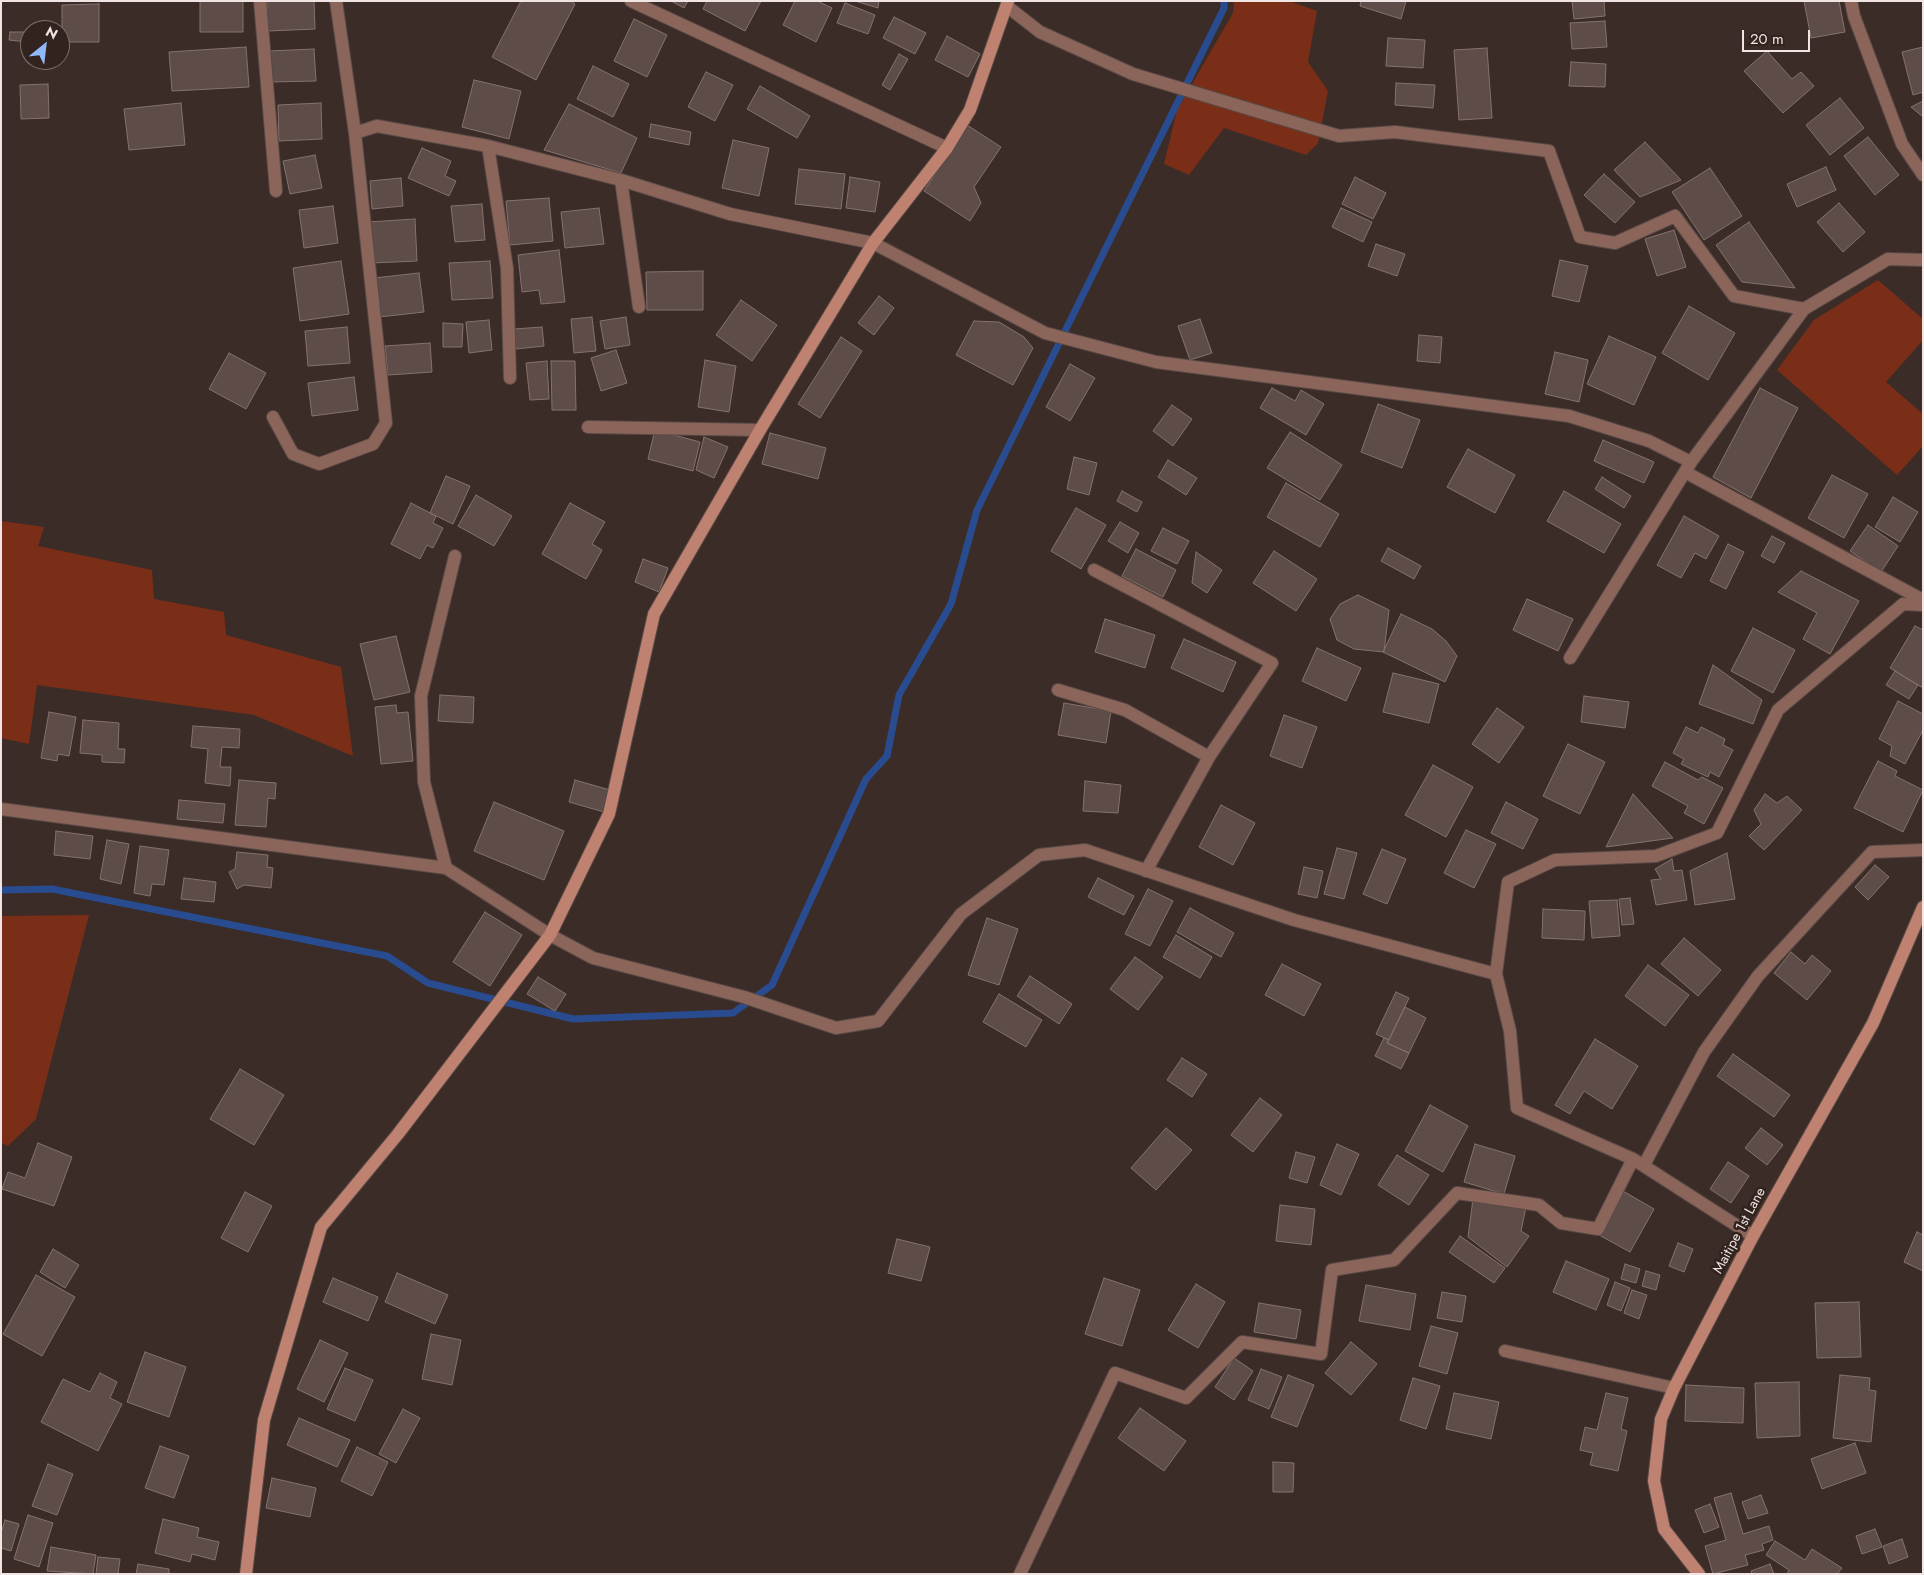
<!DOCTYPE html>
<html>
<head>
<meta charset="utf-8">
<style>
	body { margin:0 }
	#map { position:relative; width:1924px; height:1575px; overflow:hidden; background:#3c2c28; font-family:Jost,sans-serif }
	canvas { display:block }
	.frame { position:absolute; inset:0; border:2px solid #f0e5e2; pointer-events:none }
	.north { position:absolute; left:20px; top:20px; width:50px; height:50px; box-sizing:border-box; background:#32231e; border:1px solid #7e716c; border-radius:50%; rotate:29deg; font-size:14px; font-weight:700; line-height:20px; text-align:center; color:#f0e5e2 }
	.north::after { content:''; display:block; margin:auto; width:18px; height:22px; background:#91b8fd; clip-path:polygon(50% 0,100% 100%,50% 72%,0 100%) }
	.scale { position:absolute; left:1742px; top:30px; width:68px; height:22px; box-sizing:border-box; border:2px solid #f0e5e2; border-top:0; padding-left:6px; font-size:15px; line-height:18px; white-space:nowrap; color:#f0e5e2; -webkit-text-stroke:4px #32231e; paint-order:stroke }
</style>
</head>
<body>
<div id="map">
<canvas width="1924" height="1575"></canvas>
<div class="frame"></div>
<div class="north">N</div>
<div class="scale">20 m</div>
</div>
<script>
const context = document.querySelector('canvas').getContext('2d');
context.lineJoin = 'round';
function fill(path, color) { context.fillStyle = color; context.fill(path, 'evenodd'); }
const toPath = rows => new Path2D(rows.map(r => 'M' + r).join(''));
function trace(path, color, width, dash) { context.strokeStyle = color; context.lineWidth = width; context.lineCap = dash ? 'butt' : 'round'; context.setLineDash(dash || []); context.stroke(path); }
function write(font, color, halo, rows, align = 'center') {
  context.font = font + ' Jost,sans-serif'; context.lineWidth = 5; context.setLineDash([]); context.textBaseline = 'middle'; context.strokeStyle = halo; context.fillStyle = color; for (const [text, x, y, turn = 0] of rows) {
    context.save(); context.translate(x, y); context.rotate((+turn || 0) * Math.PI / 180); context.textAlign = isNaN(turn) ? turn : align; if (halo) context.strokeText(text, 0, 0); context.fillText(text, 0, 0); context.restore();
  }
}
const green = toPath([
	[1234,1,1289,1,1317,11,1308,62,1328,91,1318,143,1306,155,1224,128,1189,175,1164,164,1177,110,1233,13],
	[1878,280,1923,319,1923,340,1886,382,1923,414,1923,446,1897,475,1777,370,1814,320],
	[1,521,44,527,38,546,152,570,154,599,224,612,226,635,341,667,353,756,254,715,37,685,29,744,1,738],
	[89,915,36,1119,8,1146,1,1143,1,916]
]);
const stream = toPath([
	[1,890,52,889,387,956,428,983,573,1019,733,1013,772,985,866,779,887,756,899,695,951,604,977,510,1224,8,1224,1]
]);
const building = toPath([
	[200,1,243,1,243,32,200,32,200,1],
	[267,1,314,1,315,29,268,31,267,1],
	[521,1,571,1,575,4,536,80,492,57,521,1],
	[671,1,688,1,684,8,671,1],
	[707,1,761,1,745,31,703,9,707,1],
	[795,1,817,1,832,8,816,42,783,25,795,1],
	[855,1,879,1,878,8,855,1],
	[1361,1,1406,1,1401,19,1360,6,1361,1],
	[1572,1,1604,1,1605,16,1574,19,1572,1],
	[1804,1,1839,1,1845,32,1811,38,1804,1],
	[845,3,875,15,868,34,837,23,845,3],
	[99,4,99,42,62,42,62,5,99,4],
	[894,17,926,33,915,54,883,38,894,17],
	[634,19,667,35,647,77,614,61,634,19],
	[1605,21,1607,47,1572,49,1570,23,1605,21],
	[10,32,30,32,30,53,27,53,27,42,9,40,10,32],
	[947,36,980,54,968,77,935,60,947,36],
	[1388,38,1425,40,1423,68,1386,66,1388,38],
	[246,47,249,87,172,91,169,52,246,47],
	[1923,47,1923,92,1913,95,1902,52,1923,47],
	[1487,48,1492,118,1459,120,1454,50,1487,48],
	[314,49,316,81,270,82,269,51,314,49],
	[1767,51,1792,79,1801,72,1814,86,1783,113,1744,71,1767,51],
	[899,54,908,59,890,90,882,85,899,54],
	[1571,62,1606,64,1605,87,1569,86,1571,62],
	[593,66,629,84,613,117,577,99,593,66],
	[706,72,733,85,715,121,688,107,706,72],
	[474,80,521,91,509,139,462,127,474,80],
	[1396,83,1435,85,1433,108,1395,105,1396,83],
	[48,84,49,118,21,119,20,85,48,84],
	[760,86,810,116,797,138,747,109,760,86],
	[1840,98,1864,128,1830,155,1806,125,1840,98],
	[1923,101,1923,117,1911,107,1923,101],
	[181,103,185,145,129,150,124,109,181,103],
	[321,103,322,139,279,141,278,105,321,103],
	[569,104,637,138,621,173,544,150,569,104],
	[651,124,691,132,689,145,649,137,651,124],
	[967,125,1001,147,974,187,981,203,970,221,924,191,967,125],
	[1868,137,1899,175,1875,195,1844,156,1868,137],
	[733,140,769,148,759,196,722,188,733,140],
	[1645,142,1681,180,1640,197,1614,170,1645,142],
	[422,148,451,161,445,176,456,181,449,196,408,178,422,148],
	[315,155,322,188,290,194,283,161,315,155],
	[1826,167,1836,190,1797,207,1787,184,1826,167],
	[1710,168,1742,216,1704,240,1672,192,1710,168],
	[799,169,845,174,841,209,795,204,799,169],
	[1604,174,1635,202,1615,223,1584,195,1604,174],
	[850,177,880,182,875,212,846,208,850,177],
	[1355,177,1386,193,1373,219,1342,204,1355,177],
	[401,178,403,206,372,209,370,181,401,178],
	[549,198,553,241,510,245,506,201,549,198],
	[1839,203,1865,232,1843,252,1817,222,1839,203],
	[482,204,485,240,455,242,451,206,482,204],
	[333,206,338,243,304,248,299,210,333,206],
	[599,208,604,244,565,248,561,212,599,208],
	[1341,208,1372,222,1363,242,1332,227,1341,208],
	[415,219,417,261,371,263,368,222,415,219],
	[1749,222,1795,288,1742,282,1716,245,1749,222],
	[1674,230,1686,267,1657,276,1645,239,1674,230],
	[1376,244,1405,254,1397,276,1368,266,1376,244],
	[559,250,565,302,541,304,539,290,522,292,518,255,559,250],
	[1560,260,1588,266,1579,302,1552,296,1560,260],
	[341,261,349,314,300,321,293,268,341,261],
	[490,261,493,298,452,300,449,263,490,261],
	[703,271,703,310,647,310,646,272,703,271],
	[419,273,424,312,379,317,374,278,419,273],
	[879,296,894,308,874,335,858,323,879,296],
	[741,300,777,325,752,361,716,335,741,300],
	[1689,306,1735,333,1708,380,1662,353,1689,306],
	[592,317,596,351,574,353,571,319,592,317],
	[626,317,630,345,605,349,600,321,626,317],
	[1200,319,1212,353,1190,360,1178,326,1200,319],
	[489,320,492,350,469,353,466,322,489,320],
	[974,321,999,322,1024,337,1033,348,1013,385,956,355,974,321],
	[443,323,463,324,462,347,443,347,443,323],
	[347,327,350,363,308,366,305,331,347,327],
	[542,327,544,346,516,349,514,329,542,327],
	[1419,335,1442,337,1440,363,1417,361,1419,335],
	[1609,336,1656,357,1634,405,1587,384,1609,336],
	[841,337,862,351,820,418,798,404,841,337],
	[430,343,432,372,388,375,385,346,430,343],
	[616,350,627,383,601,391,591,358,616,350],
	[1555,352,1588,360,1579,402,1545,394,1555,352],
	[229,353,266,373,246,409,209,389,229,353],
	[705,360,736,366,729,412,698,407,705,360],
	[547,361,549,399,530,400,526,363,547,361],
	[551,361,575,361,576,410,552,410,551,361],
	[1070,364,1095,378,1070,421,1046,407,1070,364],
	[354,377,358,410,312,416,308,383,354,377],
	[1272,388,1295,401,1301,390,1324,404,1306,435,1260,408,1272,388],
	[1760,388,1798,408,1751,498,1713,477,1760,388],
	[1378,404,1420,420,1402,468,1361,452,1378,404],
	[1172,405,1192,419,1173,446,1153,431,1172,405],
	[655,430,700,442,693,471,648,459,655,430],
	[1290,432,1342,465,1320,500,1267,468,1290,432],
	[770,433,826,448,818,479,762,464,770,433],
	[704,437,728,447,714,478,696,470,704,437],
	[1603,440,1654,462,1644,483,1594,461,1603,440],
	[1468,449,1515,475,1495,513,1447,487,1468,449],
	[1074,457,1097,463,1089,495,1067,489,1074,457],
	[1168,460,1197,478,1186,495,1158,477,1168,460],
	[1832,475,1868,494,1844,538,1808,518,1832,475],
	[446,476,470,486,453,524,430,513,446,476],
	[1602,477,1631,496,1624,508,1595,489,1602,477],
	[1286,483,1339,514,1320,547,1267,517,1286,483],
	[1122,491,1142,502,1137,512,1117,501,1122,491],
	[1564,491,1621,524,1604,553,1547,521,1564,491],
	[476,495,512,516,494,546,458,526,476,495],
	[1893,497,1918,512,1900,542,1875,527,1893,497],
	[411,503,436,516,433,523,443,528,433,548,427,545,420,559,391,544,411,503],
	[570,503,605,522,592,544,602,550,586,579,542,554,570,503],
	[1076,508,1106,525,1081,569,1051,551,1076,508],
	[1684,516,1719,536,1706,559,1695,553,1681,578,1657,565,1684,516],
	[1120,522,1139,533,1128,553,1108,541,1120,522],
	[1868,525,1898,546,1881,572,1850,551,1868,525],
	[1163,528,1189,541,1177,564,1151,551,1163,528],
	[1772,536,1785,543,1774,563,1761,556,1772,536],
	[1728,544,1744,552,1726,589,1710,581,1728,544],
	[1388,548,1421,566,1414,579,1381,561,1388,548],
	[1136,549,1176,570,1163,597,1122,576,1136,549],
	[1274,551,1317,579,1296,611,1253,583,1274,551],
	[1196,552,1222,570,1207,593,1192,583,1196,552],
	[643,559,668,568,659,592,635,582,643,559],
	[1801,571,1859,601,1830,654,1803,639,1817,613,1778,592,1801,571],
	[1358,595,1389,610,1384,652,1354,649,1337,640,1330,619,1340,604,1358,595],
	[1527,599,1573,619,1558,651,1513,630,1527,599],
	[1401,614,1432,629,1446,641,1457,656,1445,682,1383,652,1401,614],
	[1105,619,1155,635,1145,668,1095,652,1105,619],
	[1915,626,1923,630,1923,688,1890,668,1915,626],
	[1753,628,1795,650,1773,693,1731,671,1753,628],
	[396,636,410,692,374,700,360,644,396,636],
	[1184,639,1236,662,1223,692,1171,668,1184,639],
	[1317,648,1361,668,1346,701,1302,681,1317,648],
	[1713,665,1762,700,1753,724,1699,704,1713,665],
	[1895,671,1918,685,1909,699,1886,685,1895,671],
	[1393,673,1439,684,1429,723,1383,712,1393,673],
	[440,695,474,697,473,723,438,721,440,695],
	[1584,696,1629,702,1625,728,1581,722,1584,696],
	[1898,701,1923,714,1923,730,1905,764,1890,756,1892,746,1879,739,1898,701],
	[1064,703,1111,711,1106,743,1058,735,1064,703],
	[396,705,397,713,408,712,413,761,381,764,375,707,396,705],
	[1497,708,1524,727,1499,763,1472,744,1497,708],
	[49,712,76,717,69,756,58,754,57,761,41,758,49,712],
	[1284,715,1317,727,1302,768,1270,756,1284,715],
	[83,720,119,723,118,749,125,749,124,763,102,762,102,755,80,753,83,720],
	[193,726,240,729,239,748,222,747,220,767,231,767,230,786,205,783,208,749,191,747,193,726],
	[1686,727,1698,733,1701,727,1725,739,1723,745,1733,750,1719,777,1710,772,1708,777,1681,764,1684,759,1673,753,1686,727],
	[1568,744,1605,762,1580,814,1543,796,1568,744],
	[1878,761,1897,771,1895,776,1923,790,1903,832,1854,808,1878,761],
	[1665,762,1698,780,1702,777,1723,788,1704,824,1684,813,1688,806,1652,786,1665,762],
	[1433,765,1473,787,1446,837,1405,815,1433,765],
	[239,780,276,783,275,799,268,798,266,827,235,825,239,780],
	[575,780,610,790,604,812,569,802,575,780],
	[1085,781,1121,785,1118,813,1083,811,1085,781],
	[1633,794,1673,838,1606,847,1633,794],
	[1765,794,1777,803,1787,796,1802,810,1764,850,1749,836,1761,824,1754,810,1765,794],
	[179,800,225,804,223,823,177,819,179,800],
	[494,802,564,831,544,880,474,851,494,802],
	[1506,802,1538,819,1523,849,1491,833,1506,802],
	[1221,805,1255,823,1233,865,1199,847,1221,805],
	[1466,830,1496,844,1474,888,1444,873,1466,830],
	[56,831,93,836,90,859,54,855,56,831],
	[107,840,129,844,121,884,100,879,107,840],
	[140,846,169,850,164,885,152,884,150,896,134,893,140,846],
	[1337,848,1357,853,1344,899,1324,894,1337,848],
	[1382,849,1406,859,1387,904,1363,894,1382,849],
	[237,852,268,855,267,867,273,868,271,888,244,885,237,889,229,872,235,869,237,852],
	[1727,853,1735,899,1695,905,1690,871,1727,853],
	[1672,859,1674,871,1682,870,1687,900,1656,905,1651,880,1661,879,1655,869,1672,859],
	[1875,865,1889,877,1868,900,1855,887,1875,865],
	[1304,867,1323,871,1317,898,1298,894,1304,867],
	[184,878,216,882,214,902,181,899,184,878],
	[1098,878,1134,896,1124,915,1088,897,1098,878],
	[1148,889,1173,901,1150,946,1125,934,1148,889],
	[1630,898,1634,924,1622,925,1619,899,1630,898],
	[1617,900,1620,936,1592,938,1589,901,1617,900],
	[1190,908,1234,933,1221,957,1177,932,1190,908],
	[1543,909,1585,911,1584,940,1542,938,1543,909],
	[485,912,522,935,490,986,453,962,485,912],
	[987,918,1018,929,999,985,968,975,987,918],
	[1176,935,1212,957,1200,978,1163,957,1176,935],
	[1684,938,1721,970,1698,996,1661,964,1684,938],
	[1791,952,1805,964,1812,955,1831,971,1807,1000,1774,973,1791,952],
	[1135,957,1163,977,1138,1010,1110,989,1135,957],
	[1282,964,1321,984,1304,1016,1265,995,1282,964],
	[1648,965,1689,995,1665,1026,1625,996,1648,965],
	[1030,976,1072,1004,1059,1024,1017,996,1030,976],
	[538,977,566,994,555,1011,527,994,538,977],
	[1396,992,1409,998,1389,1040,1376,1034,1396,992],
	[999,994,1042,1020,1026,1047,983,1022,999,994],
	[1405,1007,1426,1018,1409,1053,1387,1043,1405,1007],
	[1384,1038,1389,1040,1387,1043,1409,1053,1401,1069,1375,1056,1384,1038],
	[1595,1039,1638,1066,1612,1109,1584,1091,1570,1114,1555,1105,1595,1039],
	[1733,1054,1790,1095,1774,1117,1717,1076,1733,1054],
	[1182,1058,1207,1074,1192,1097,1167,1080,1182,1058],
	[240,1069,284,1095,254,1145,210,1119,240,1069],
	[1260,1098,1282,1115,1253,1152,1231,1135,1260,1098],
	[1430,1105,1468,1126,1443,1172,1405,1151,1430,1105],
	[1166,1128,1192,1150,1156,1190,1131,1168,1166,1128],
	[1761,1128,1783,1145,1767,1165,1745,1148,1761,1128],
	[38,1143,72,1157,54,1206,2,1189,8,1172,25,1178,38,1143],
	[1337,1144,1359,1154,1341,1195,1320,1185,1337,1144],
	[1475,1144,1515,1156,1504,1194,1464,1182,1475,1144],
	[1296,1152,1315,1157,1307,1183,1289,1178,1296,1152],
	[1397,1155,1429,1175,1409,1205,1378,1185,1397,1155],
	[1728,1162,1749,1176,1731,1203,1710,1189,1728,1162],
	[1623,1191,1654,1209,1630,1252,1599,1235,1623,1191],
	[245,1192,272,1206,248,1252,221,1238,245,1192],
	[1473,1199,1526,1207,1521,1231,1529,1236,1507,1267,1468,1237,1473,1199],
	[1280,1205,1315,1209,1311,1245,1276,1241,1280,1205],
	[1917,1232,1923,1235,1923,1271,1904,1262,1917,1232],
	[1460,1236,1505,1268,1494,1283,1449,1252,1460,1236],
	[897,1239,930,1247,921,1281,888,1273,897,1239],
	[1678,1243,1693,1249,1684,1272,1669,1266,1678,1243],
	[53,1249,79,1265,65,1288,40,1272,53,1249],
	[1566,1261,1609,1279,1596,1310,1553,1292,1566,1261],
	[1625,1264,1640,1269,1636,1283,1621,1279,1625,1264],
	[1646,1271,1660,1275,1656,1290,1642,1286,1646,1271],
	[397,1273,448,1295,435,1324,385,1302,397,1273],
	[36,1275,75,1297,42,1356,3,1334,36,1275],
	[333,1278,378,1297,368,1321,323,1302,333,1278],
	[1104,1278,1140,1290,1122,1346,1085,1334,1104,1278],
	[1615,1282,1630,1288,1621,1311,1607,1305,1615,1282],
	[1196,1284,1225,1302,1198,1348,1168,1330,1196,1284],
	[1366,1285,1416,1294,1410,1330,1359,1321,1366,1285],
	[1632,1290,1647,1295,1639,1319,1624,1313,1632,1290],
	[1442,1292,1466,1296,1462,1322,1437,1318,1442,1292],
	[1859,1302,1861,1357,1817,1358,1815,1303,1859,1302],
	[1259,1303,1301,1310,1296,1339,1254,1332,1259,1303],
	[1431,1326,1458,1333,1447,1374,1419,1366,1431,1326],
	[431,1334,461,1340,452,1385,422,1379,431,1334],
	[320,1340,348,1353,324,1402,297,1389,320,1340],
	[1351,1342,1377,1364,1351,1395,1325,1373,1351,1342],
	[145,1352,186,1367,169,1417,127,1402,145,1352],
	[1234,1358,1253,1371,1234,1400,1215,1387,1234,1358],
	[345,1368,373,1380,355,1421,327,1409,345,1368],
	[1261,1369,1282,1377,1269,1409,1248,1400,1261,1369],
	[100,1373,117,1382,110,1398,122,1404,98,1451,41,1422,63,1379,90,1392,100,1373],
	[1288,1375,1314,1385,1297,1427,1271,1417,1288,1375],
	[1840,1375,1870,1378,1869,1390,1876,1391,1871,1442,1833,1438,1840,1375],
	[1413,1378,1440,1386,1426,1429,1400,1420,1413,1378],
	[1799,1382,1800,1436,1757,1438,1755,1383,1799,1382],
	[1686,1385,1744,1388,1743,1423,1685,1421,1686,1385],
	[1454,1393,1499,1402,1491,1439,1446,1429,1454,1393],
	[1606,1393,1628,1398,1621,1429,1627,1431,1618,1471,1590,1465,1593,1453,1580,1450,1585,1427,1597,1430,1606,1393],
	[1140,1408,1186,1441,1164,1471,1118,1438,1140,1408],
	[403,1409,420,1418,396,1463,379,1454,403,1409],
	[299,1418,350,1440,337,1467,287,1445,299,1418],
	[1855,1443,1866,1473,1822,1489,1811,1459,1855,1443],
	[160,1446,189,1456,174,1498,145,1488,160,1446],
	[357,1447,388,1462,372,1496,341,1481,357,1447],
	[1273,1462,1294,1463,1293,1492,1273,1492,1273,1462],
	[48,1464,73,1474,57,1515,32,1506,48,1464],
	[272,1478,316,1488,310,1517,266,1508,272,1478],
	[1731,1493,1743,1534,1769,1526,1773,1540,1762,1544,1764,1550,1745,1555,1748,1565,1713,1574,1705,1546,1726,1540,1714,1498,1731,1493],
	[1761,1495,1768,1513,1748,1519,1742,1502,1761,1495],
	[1710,1504,1719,1527,1704,1533,1695,1510,1710,1504],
	[28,1515,53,1523,39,1567,14,1559,28,1515],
	[163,1519,199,1528,197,1537,219,1542,215,1560,192,1554,190,1562,155,1553,163,1519],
	[5,1520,19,1524,11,1551,1,1548,1,1533,5,1520],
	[1875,1529,1882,1547,1862,1554,1856,1536,1875,1529],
	[1902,1539,1908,1557,1889,1564,1883,1546,1902,1539],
	[1775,1541,1805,1560,1812,1549,1842,1568,1837,1574,1787,1574,1789,1570,1766,1555,1775,1541],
	[51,1547,96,1555,93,1574,47,1571,51,1547],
	[98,1557,120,1559,118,1574,96,1574,98,1557],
	[138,1564,169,1569,169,1574,136,1574,138,1564],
	[1770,1564,1774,1574,1752,1574,1751,1571,1770,1564]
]);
const street = toPath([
	[260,1,276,191],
	[631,1,947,148],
	[1851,1,1854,16,1902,144,1923,175],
	[1008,7,1040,32,1133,74,1339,136,1395,132,1549,151,1580,237,1615,243,1675,216,1734,296,1804,309],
	[355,133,377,126,488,146,621,180,730,214,873,243,1045,333,1156,362,1569,416,1649,441,1691,462],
	[488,146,507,268,510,378],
	[621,180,639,307],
	[273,417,293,454,319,464,373,444,386,423,355,133,336,1],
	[588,427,760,430],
	[1685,472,1923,600],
	[1094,570,1272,663,1209,757,1146,871],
	[1570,658,1691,462,1804,309,1888,259,1923,260],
	[1058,690,1125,710,1209,757],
	[1,809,446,868,550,935,593,958,744,997,836,1028,878,1021,961,914,1039,855,1085,850,1294,920,1496,974],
	[446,868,424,782,421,696,455,556],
	[1644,1165,1704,1052,1758,976,1872,852,1923,850],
	[1753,1236,1633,1159,1517,1108,1510,1031,1496,974,1508,882,1555,860,1656,856,1717,833,1778,710,1903,604,1923,605],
	[1505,1351,1674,1388],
	[1020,1574,1115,1373,1186,1398,1242,1342,1321,1354,1332,1270,1394,1260,1457,1193,1539,1205,1561,1223,1598,1229,1633,1159]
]);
const secondary = toPath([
	[246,1574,264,1420,321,1227,398,1134,550,935,609,814,654,614,760,430,873,243,947,148,970,110,1008,1],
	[1699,1574,1664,1529,1654,1481,1661,1419,1674,1388,1753,1236,1873,1023,1923,907]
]);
const streetNames = [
	["Maitipe 1st Lane",1740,1231,-62]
];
fill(green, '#7a2e18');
trace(stream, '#294c90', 7);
fill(building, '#5d4c47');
trace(building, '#85726d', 1);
trace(street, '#594a46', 14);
trace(secondary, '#594a46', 14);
trace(street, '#8c655a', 12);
trace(secondary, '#c08270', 12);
write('14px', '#f0e5e2', '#32231e', streetNames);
</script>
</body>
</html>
